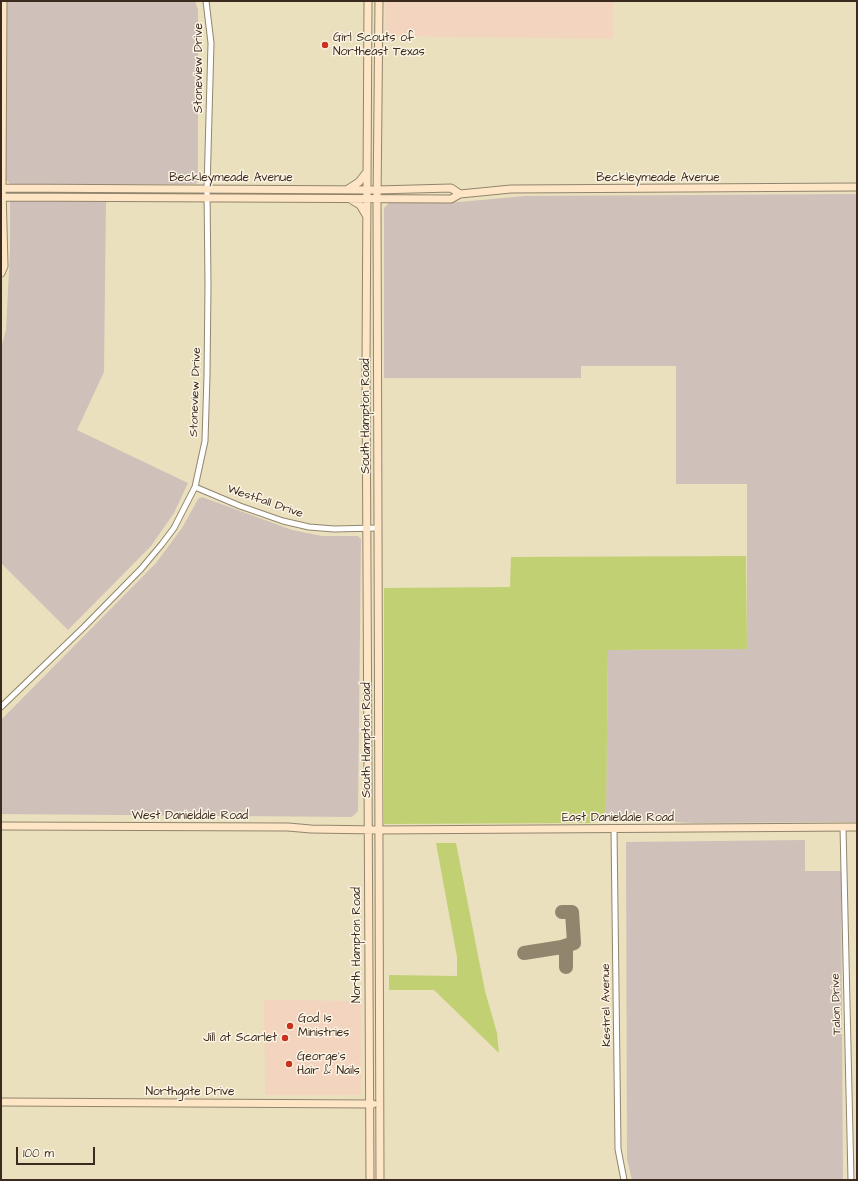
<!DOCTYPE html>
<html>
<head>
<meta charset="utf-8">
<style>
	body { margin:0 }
	#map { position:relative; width:858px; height:1181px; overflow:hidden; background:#eae0bd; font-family:"Architects Daughter",sans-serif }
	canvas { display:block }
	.frame { position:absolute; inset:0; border:2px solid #3b2a1e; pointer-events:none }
	.scale { position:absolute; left:16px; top:1147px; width:79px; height:18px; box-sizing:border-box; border:2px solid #3b2a1e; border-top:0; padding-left:5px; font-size:12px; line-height:14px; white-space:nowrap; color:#3b2a1e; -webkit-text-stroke:3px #fcf5e5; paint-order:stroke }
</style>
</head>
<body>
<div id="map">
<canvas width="858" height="1181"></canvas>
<div class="frame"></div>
<div class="scale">100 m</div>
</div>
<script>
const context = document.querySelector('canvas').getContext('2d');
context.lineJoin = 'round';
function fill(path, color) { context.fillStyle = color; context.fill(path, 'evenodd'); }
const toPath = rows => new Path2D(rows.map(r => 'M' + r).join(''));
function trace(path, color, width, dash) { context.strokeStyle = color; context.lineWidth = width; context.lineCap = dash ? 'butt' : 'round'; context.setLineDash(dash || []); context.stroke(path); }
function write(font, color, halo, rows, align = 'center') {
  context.font = font + ' "Architects Daughter",sans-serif'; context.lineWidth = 3; context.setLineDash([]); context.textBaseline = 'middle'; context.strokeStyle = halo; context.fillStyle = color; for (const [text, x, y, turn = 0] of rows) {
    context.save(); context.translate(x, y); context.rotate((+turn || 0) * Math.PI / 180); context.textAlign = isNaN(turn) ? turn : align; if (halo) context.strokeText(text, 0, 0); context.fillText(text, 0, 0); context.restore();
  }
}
const built = toPath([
	[386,1,613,1,613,39,387,36,385,33],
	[264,1000,361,1001,361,1095,265,1095]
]);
const industrial = toPath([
	[7,1,195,1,198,10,198,182,195,184,10,184,6,180],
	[857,194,857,822,696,823,598,819,606,811,608,650,747,649,747,484,676,484,676,366,581,366,581,378,384,378,384,208,390,202,459,202,525,196],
	[15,198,106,198,104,372,77,430,188,483,174,513,151,546,68,630,1,563,1,348,6,330,10,252,10,201],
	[202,497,292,530,322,536,358,536,361,539,358,811,352,817,1,814,1,720,156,563,182,528,198,499],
	[856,839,857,839,857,1036],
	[805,840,805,871,841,871,843,1180,632,1180,627,1159,626,842]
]);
const green = toPath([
	[746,556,747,649,608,650,606,811,594,823,384,824,384,588,510,587,511,557],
	[436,843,456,843,485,991,497,1033,499,1053,434,990,389,990,389,975,457,976,457,957]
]);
const taxiway = toPath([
	[562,947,566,950,566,967],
	[524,953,562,947,574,943,572,912,562,912]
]);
const street = toPath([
	[195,487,240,506,283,521,309,527,334,529,378,528],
	[1,707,84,627,141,569,162,544,174,528,195,487,205,441,207,375,208,286,207,189,211,43,206,1],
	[843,827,851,1180],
	[614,829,618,1149,624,1180]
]);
const secondary = toPath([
	[368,1,366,368,370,1180],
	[379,1,377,203,380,1180],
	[1,188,377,190,451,188,460,194],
	[348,189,359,182,366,173],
	[1,197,451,199,460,194,511,189,857,187],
	[350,199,360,205,366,215],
	[1,273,4,266,2,188,3,1],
	[1,826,288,827,311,829,378,830,857,827],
	[1,1102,373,1104]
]);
const markers = [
	[325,45,4,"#c8321e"],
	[290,1026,4,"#c8321e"],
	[285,1038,4,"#c8321e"],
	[289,1064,4,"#c8321e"]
];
const poiNames = [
	["Girl Scouts of",333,38],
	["Northeast Texas",333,52],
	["God Is",298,1019],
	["Ministries",298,1033],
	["Jill at Scarlet",277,1038,"right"],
	["George's",297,1057],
	["Hair & Nails",297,1071]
];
const streetNames = [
	["Stoneview Drive",199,68,-90],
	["Beckleymeade Avenue",231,178],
	["Beckleymeade Avenue",658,178],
	["Stoneview Drive",196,392,-88],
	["South Hampton Road",366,416,-90],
	["Westfall Drive",265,502,19],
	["South Hampton Road",367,740,-90],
	["West Danieldale Road",190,816],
	["East Danieldale Road",618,818],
	["North Hampton Road",357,945,-90],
	["Talon Drive",837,1004,-92],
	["Kestrel Avenue",607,1005,-91],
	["Northgate Drive",190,1092]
];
fill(built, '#f3d4be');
fill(industrial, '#cfc0ba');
fill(green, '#c1d073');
trace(taxiway, '#92856e', 14);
trace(street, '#92856e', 7);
trace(secondary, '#92856e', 9);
trace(street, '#fff', 5);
trace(secondary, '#fee5c5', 7);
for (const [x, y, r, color] of markers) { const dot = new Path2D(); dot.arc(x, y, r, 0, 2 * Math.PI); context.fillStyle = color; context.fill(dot); trace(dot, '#fcf5e5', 1.5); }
write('12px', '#3b2a1e', '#fcf5e5', poiNames, 'left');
write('12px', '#3b2a1e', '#fcf5e5', streetNames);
</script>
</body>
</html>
